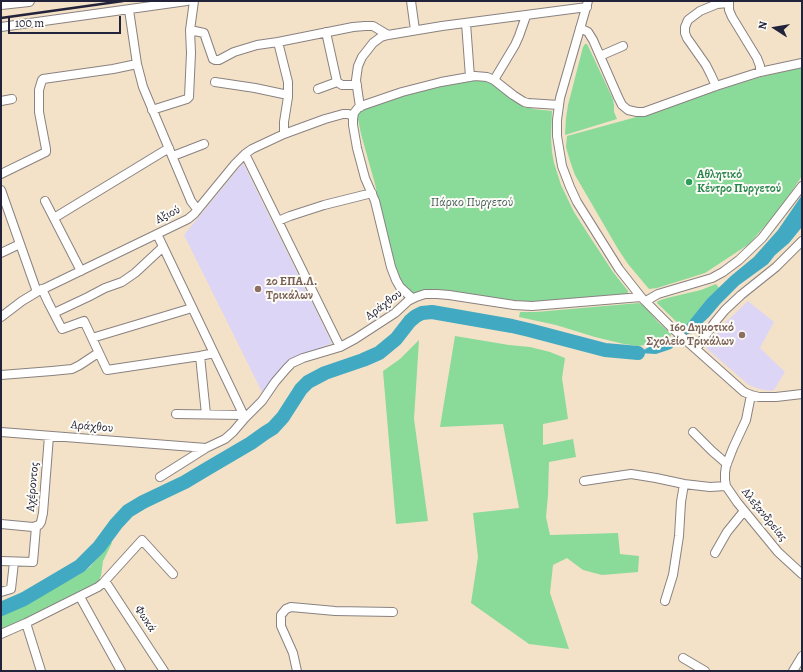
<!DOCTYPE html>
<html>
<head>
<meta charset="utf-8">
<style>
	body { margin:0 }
	#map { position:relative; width:803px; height:672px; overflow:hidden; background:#f3e2c7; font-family:Alegreya,serif }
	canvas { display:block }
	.frame { position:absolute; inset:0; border:2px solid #22223b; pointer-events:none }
	.north { position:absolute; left:755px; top:8px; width:40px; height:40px; -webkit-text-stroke:3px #fdfcf7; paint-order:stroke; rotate:282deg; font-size:11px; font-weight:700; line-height:16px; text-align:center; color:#22223b }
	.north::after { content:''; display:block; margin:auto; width:14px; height:18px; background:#22223b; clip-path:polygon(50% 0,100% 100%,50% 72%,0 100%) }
	.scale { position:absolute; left:8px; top:16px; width:113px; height:18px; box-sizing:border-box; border:2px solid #22223b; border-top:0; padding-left:5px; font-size:12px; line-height:14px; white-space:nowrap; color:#22223b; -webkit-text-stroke:3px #fdfcf7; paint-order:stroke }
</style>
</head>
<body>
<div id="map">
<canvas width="803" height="672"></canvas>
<div class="frame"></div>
<div class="north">N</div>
<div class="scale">100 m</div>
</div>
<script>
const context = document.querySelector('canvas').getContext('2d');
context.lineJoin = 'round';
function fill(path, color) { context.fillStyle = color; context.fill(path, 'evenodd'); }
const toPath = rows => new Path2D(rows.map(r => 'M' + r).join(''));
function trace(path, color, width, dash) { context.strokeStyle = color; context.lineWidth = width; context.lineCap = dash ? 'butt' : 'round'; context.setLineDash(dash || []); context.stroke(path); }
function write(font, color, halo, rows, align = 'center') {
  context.font = font + ' Alegreya,serif'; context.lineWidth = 4; context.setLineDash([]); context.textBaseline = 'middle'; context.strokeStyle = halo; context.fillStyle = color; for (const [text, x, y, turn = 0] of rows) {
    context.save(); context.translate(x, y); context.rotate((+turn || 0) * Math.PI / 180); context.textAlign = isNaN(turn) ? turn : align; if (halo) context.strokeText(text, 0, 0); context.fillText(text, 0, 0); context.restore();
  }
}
const built = toPath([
	[243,163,332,343,294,360,263,394,184,235],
	[748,301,774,322,760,348,785,372,774,390,771,391,759,389,749,385,706,348,726,322]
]);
const green = toPath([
	[585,44,587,44,588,46,613,99,614,105,614,112,617,119,565,135,566,118,568,105,583,47],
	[802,67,802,176,779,210,749,244,705,273,657,288,649,289,628,264,618,249,575,175,570,161,566,147,567,136,651,113,693,98,757,78],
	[469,80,478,80,492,81,524,105,533,109,552,111,551,137,552,152,554,163,561,185,574,212,590,237,613,272,628,291,627,296,529,304,422,292,413,293,404,288,394,269,375,184,361,134,357,114,360,110,420,90],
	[716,284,719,288,707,299,684,329,657,303,658,301,667,298,701,290],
	[639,303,644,306,658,322,671,334,670,338,664,341,645,345,638,346,624,344,595,337,556,325,519,317,520,312,536,312],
	[455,336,509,345,530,347,550,352,565,358,562,378,568,419,543,424,543,445,573,439,576,457,549,462,548,495,546,517,550,535,618,533,620,554,639,556,638,572,602,575,583,570,567,558,553,565,550,593,569,649,529,644,471,603,478,557,473,513,519,508,503,424,440,427],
	[419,340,414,419,428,521,396,524,383,371,400,359],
	[111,542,112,543,103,561,101,576,99,580,96,583,56,604,1,631,1,615,40,596,80,574,90,567]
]);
const water = toPath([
	[802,195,802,227,789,243,775,255,768,264,739,285,720,304,709,317,693,332,688,334,671,349,656,354,638,353,651,346,661,345,668,341,683,329,707,299,731,276,754,257,778,230]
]);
const river = toPath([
	[1,609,24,599,80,566,99,547,116,524,128,511,143,502,185,482,205,470,251,443,265,433,273,428,283,417,301,389,308,382,325,373,363,360,379,353,396,339,410,321,416,316,422,313,432,312,512,326,529,330,605,350,638,353]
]);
const minor = toPath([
	[411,1,415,30],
	[588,1,560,98,557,120,557,136,562,166,570,187,577,202,619,269,641,297,671,327,744,392,751,395,759,397,776,397,802,394],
	[729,1,729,10,732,17,757,58,760,66,760,72],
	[129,10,137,64,143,87,191,201,197,209],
	[466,23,470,77],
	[1,27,187,1],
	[580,28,588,32,593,40,618,97,622,105,628,110,637,112,644,112,716,86,760,72,802,63],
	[190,30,204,33,213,59,215,60,219,60,234,52,257,45,278,42,353,27,365,26,373,26,388,35],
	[326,32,337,82,342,85,357,85],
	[278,42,288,82,288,97,284,122,284,134],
	[600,56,623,46],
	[494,80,515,45,519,36,526,16],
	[215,82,255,88,288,95],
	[716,86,711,75,706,65,687,38,685,33,685,27,688,20,700,11,717,4,728,3],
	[318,89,337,82],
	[1,101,12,99],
	[360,107,356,80,358,66,362,57,366,52,373,43,381,37,388,35,442,26,587,7],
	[152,110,187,99,189,97,191,53,190,30,194,1],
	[245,154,340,347],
	[173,156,204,144],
	[1,174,46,152,46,149,39,112,39,90,42,80,43,79,113,69,137,64],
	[1,190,37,292],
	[45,201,81,271],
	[54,218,169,148],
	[278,221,290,216,324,205,372,193],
	[157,234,245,418],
	[1,253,20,244],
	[42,289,48,302,62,329,84,321,107,370,200,356,214,353],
	[412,298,400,287,396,280,391,267,375,201,365,178,357,148,353,125,353,119,354,113,358,108,364,105,402,92,441,82,475,76,487,77,494,80,513,95,524,102,528,103,559,105],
	[646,301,658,294,712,278,723,272,739,260,762,238,802,186],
	[54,313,88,297,105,288,122,282,135,273,163,247],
	[1,317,22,301,37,292,188,219,194,214,235,164,245,154,252,149,284,134,325,119,343,114,348,114,353,116],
	[92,338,192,308],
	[696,349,715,322,725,310,741,295,776,267,802,241],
	[200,356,204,395,206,414],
	[1,375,52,371,72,369,80,365,98,353],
	[751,395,746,420,733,448,726,466,725,473,725,480,726,486,737,502,778,552,802,574],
	[176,414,244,415],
	[1,432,206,448],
	[693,432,712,451,727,464],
	[160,477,206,448,225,439,233,432,245,418,262,401,275,382,287,368,292,363,303,358,340,347,355,339,395,313,408,301,416,297,425,294,437,294,449,295,514,305,532,306,641,297],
	[584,481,631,474,656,478,684,484,710,487,726,486],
	[1,524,33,527,39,525,41,522,43,513,49,436],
	[715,553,727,532,744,511],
	[1,561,33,562,36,527],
	[105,581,164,671],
	[1,592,11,589,14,562],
	[80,597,121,671],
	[665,601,673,575,679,536,681,502,684,484],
	[26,623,41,671],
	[1,634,26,623,98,587,103,583,142,540,173,574],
	[683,658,705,671],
	[297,671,293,653,281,626,281,615,286,609,291,607,335,611,393,612],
	[793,671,802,656]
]);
const major = toPath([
	[1,4,29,1]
]);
const rail = toPath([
	[1,18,123,1]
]);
const markers = [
	[689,182,4,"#2e9e5b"],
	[258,289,4,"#8d6e63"],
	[742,335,4,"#8d6e63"]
];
const leisureNames = [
	["Αθλητικό",697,175],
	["Κέντρο Πυργετού",697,189]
];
const parkNames = [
	["Πάρκο Πυργετού",472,203]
];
const streetNames = [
	["Αξιού",168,215,-27],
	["Αράχθου",384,305,-37],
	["Αράχθου",92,427,5],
	["Αχέροντος",33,487,-85],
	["Αλεξανδρείας",764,515,51],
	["Φωκά",145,619,57]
];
const educationNames = [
	["2ο ΕΠΑ.Λ.",266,282],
	["Τρικάλων",266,296],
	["16ο Δημοτικό",734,328,"right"],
	["Σχολείο Τρικάλων",734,342,"right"]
];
fill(built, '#ddd5f6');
fill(green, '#8ada9a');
fill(water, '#42a9c2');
trace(river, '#42a9c2', 14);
trace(minor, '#8a8281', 10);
trace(major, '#8a8281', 12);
trace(minor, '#fff', 8);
trace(major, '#fff', 10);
trace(rail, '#22223b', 2.5);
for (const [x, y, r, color] of markers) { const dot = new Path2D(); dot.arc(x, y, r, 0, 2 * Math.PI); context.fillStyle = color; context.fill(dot); trace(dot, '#fdfcf7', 1.5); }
write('bold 12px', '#27864d', '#fdfcf7', leisureNames, 'left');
write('12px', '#415958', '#fdfcf7', parkNames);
write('12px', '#22223b', '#fdfcf7', streetNames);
write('bold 12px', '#785e54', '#fdfcf7', educationNames, 'left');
</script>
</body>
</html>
